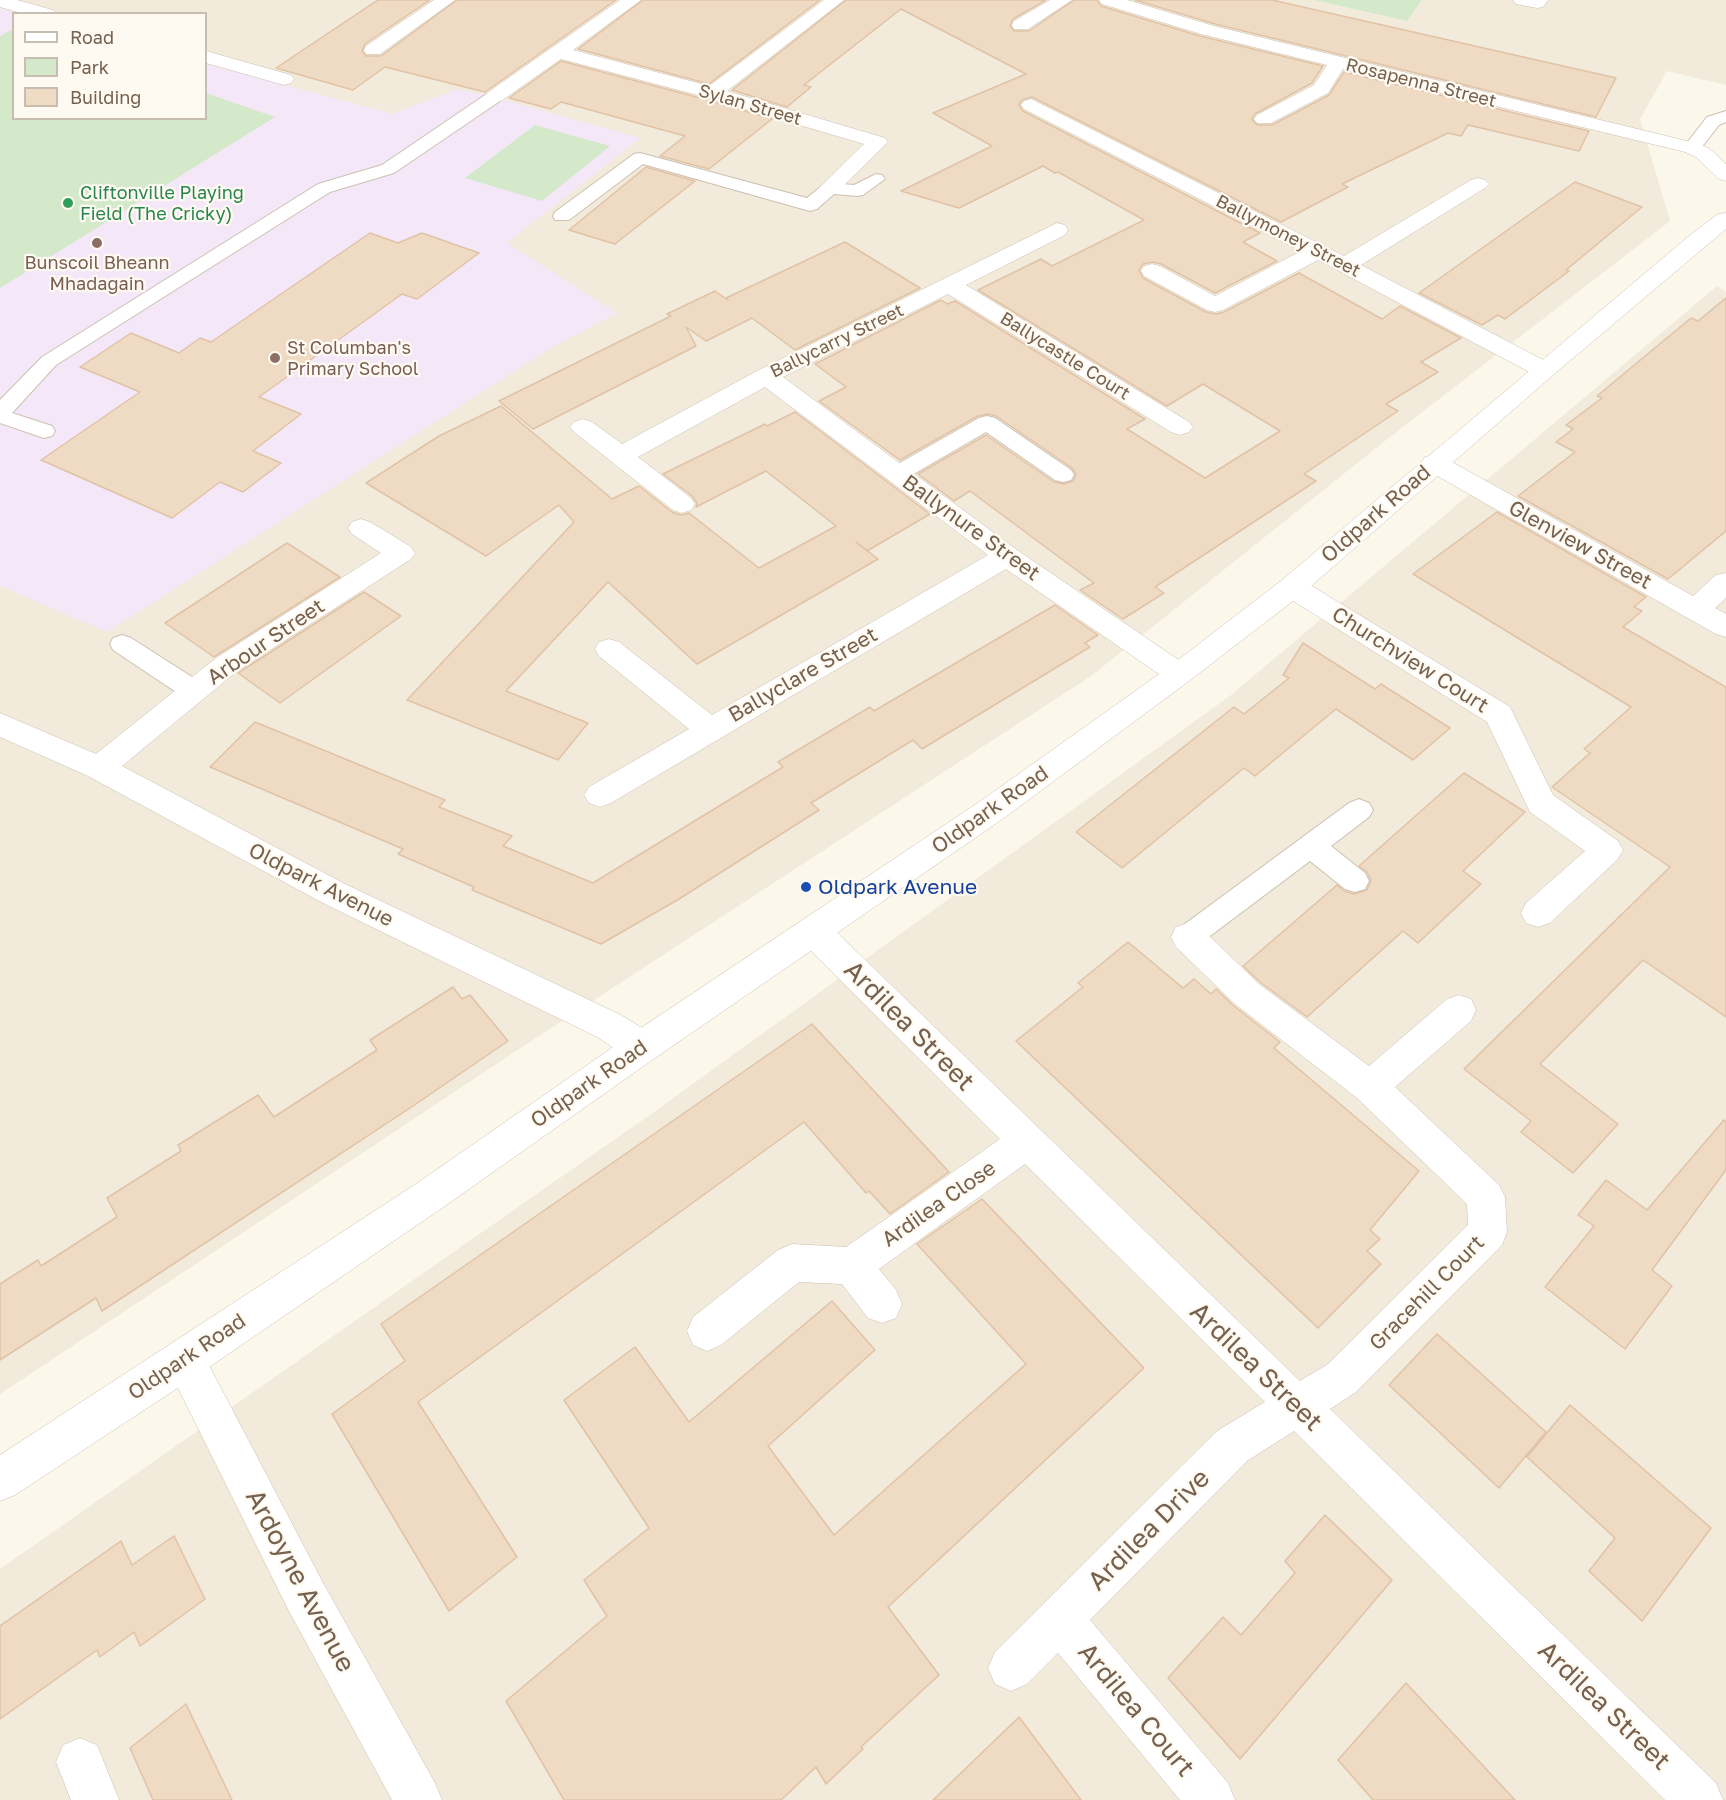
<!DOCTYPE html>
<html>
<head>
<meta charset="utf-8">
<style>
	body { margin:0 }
	#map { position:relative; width:1726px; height:1800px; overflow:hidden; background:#fbf7eb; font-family:"Golos Text",sans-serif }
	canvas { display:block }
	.legend { position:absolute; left:12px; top:12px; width:195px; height:108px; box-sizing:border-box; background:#fefaf1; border:2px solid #c7bdb0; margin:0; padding:8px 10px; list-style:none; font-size:18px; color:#75614f }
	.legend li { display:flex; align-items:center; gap:12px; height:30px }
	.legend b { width:30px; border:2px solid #c7bdb0 }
</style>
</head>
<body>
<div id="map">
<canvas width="1726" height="1800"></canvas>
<ul class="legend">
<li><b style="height:8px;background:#fff"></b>Road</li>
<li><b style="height:16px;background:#d3e9ca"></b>Park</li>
<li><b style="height:16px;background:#efdac4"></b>Building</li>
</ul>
</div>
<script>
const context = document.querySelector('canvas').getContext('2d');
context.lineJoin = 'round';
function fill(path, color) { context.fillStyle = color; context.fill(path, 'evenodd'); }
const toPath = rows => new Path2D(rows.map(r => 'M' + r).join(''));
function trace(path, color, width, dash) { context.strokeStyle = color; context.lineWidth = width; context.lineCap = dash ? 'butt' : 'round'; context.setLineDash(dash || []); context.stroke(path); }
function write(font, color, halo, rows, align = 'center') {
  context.font = font + ' "Golos Text",sans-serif'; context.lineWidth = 4.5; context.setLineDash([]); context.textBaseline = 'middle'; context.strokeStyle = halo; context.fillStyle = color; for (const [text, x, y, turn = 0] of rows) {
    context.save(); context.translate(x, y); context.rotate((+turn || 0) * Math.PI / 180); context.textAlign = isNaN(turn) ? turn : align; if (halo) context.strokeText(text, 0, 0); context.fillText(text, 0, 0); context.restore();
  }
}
const residential = toPath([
	[0,0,1314,0,1407,21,1422,0,1726,0,1726,85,1667,71,1640,119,1670,221,1386,440,1091,676,522,1047,0,1394],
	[14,14,206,14,206,118,14,118],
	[1717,286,1726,292,1726,1800,0,1800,0,1569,654,1112,1231,695]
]);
const education = toPath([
	[0,8,19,13,14,14,14,118,206,118,206,64,393,114,457,89,494,97,640,138,507,243,617,313,551,348,107,632,0,586]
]);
const green = toPath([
	[1314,0,1422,0,1407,21],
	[13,29,14,118,206,118,206,93,275,117,0,288,0,36],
	[535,125,610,146,542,201,465,178]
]);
const building = toPath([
	[378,0,430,0,365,44,362,51,366,56,381,56,457,0,616,0,485,92,385,67,353,90,276,68,378,0],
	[643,0,820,0,709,84,578,49,643,0],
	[846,0,1046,0,1013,19,1010,26,1014,31,1029,31,1074,0,1097,0,1101,6,1200,36,1323,66,1312,83,1255,114,1252,119,1257,125,1272,125,1329,95,1344,72,1589,131,1579,151,1468,125,1461,136,1448,133,1342,184,1348,187,1281,222,1032,97,1022,100,1019,105,1023,111,1260,233,1243,242,1277,261,1215,293,1161,264,1153,262,1143,264,1139,270,1143,278,1206,312,1216,314,1224,312,1299,273,1382,319,1400,306,1461,338,1421,362,1438,372,1386,404,1398,411,1304,474,1316,481,1155,587,1164,593,1123,619,1080,590,1094,583,970,491,954,501,918,474,986,435,1054,482,1064,484,1073,481,1076,474,1072,468,996,416,988,414,978,416,900,460,819,401,846,387,815,364,941,300,947,304,955,301,1145,419,1127,429,1205,478,1280,431,1203,384,1167,406,978,290,1041,259,1052,266,1144,220,1058,172,1055,173,1043,166,959,208,901,191,992,146,933,113,1026,74,901,9,804,85,811,87,787,107,732,90,846,0],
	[1135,0,1272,0,1616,78,1596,117,1215,24,1135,0],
	[561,61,704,99,772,119,709,169,660,156,685,136,561,102,551,109,509,98,561,61],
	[646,167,695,181,615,244,569,230,646,167],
	[1575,182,1642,207,1566,270,1569,271,1505,319,1498,315,1482,325,1419,293,1575,182],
	[370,233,398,243,422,233,479,253,417,299,402,294,259,397,301,414,253,451,281,463,243,492,220,482,172,518,41,460,140,392,80,367,131,333,179,353,200,338,211,342,370,233],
	[845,242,920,288,795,350,752,318,706,341,686,327,696,346,533,429,499,401,671,316,667,314,715,291,728,300,726,298,845,242],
	[1726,298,1726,531,1668,579,1518,496,1575,452,1556,442,1573,429,1566,425,1602,398,1597,396,1691,318,1698,321,1726,298],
	[501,406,612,499,639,486,672,512,681,515,689,513,759,568,836,526,766,471,696,507,697,503,692,496,663,474,765,424,767,426,795,412,930,514,867,551,856,542,878,559,697,664,608,582,506,691,588,723,558,760,407,700,574,522,559,505,486,556,366,483,439,436,501,406],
	[1497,512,1646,597,1634,607,1642,611,1623,627,1726,687,1726,1017,1643,960,1540,1064,1618,1124,1573,1173,1521,1132,1531,1121,1464,1069,1670,867,1552,787,1590,753,1584,749,1631,707,1413,574,1497,512],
	[287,543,340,577,214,657,165,623,287,543],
	[364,592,401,616,280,703,238,673,364,592],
	[1055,605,1098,635,1085,643,1090,647,922,749,913,740,811,803,819,810,679,899,601,944,472,890,474,887,398,854,403,849,210,767,255,722,445,800,439,807,512,836,503,846,593,883,783,767,778,762,870,707,874,711,1055,605],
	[1303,643,1375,689,1381,684,1450,728,1413,760,1336,709,1255,776,1244,768,1122,868,1076,832,1234,707,1244,714,1289,678,1283,675,1303,643],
	[1464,773,1525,812,1463,871,1481,884,1418,943,1403,931,1307,1017,1260,982,1243,966,1337,885,1344,891,1354,894,1367,890,1371,880,1367,872,1359,866,1464,773],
	[1128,942,1183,988,1194,979,1211,994,1216,989,1234,1006,1280,1042,1274,1048,1419,1171,1370,1230,1380,1239,1367,1251,1381,1264,1318,1328,1016,1041,1083,987,1078,983,1128,942],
	[453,987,462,999,470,995,508,1041,413,1106,102,1311,96,1298,0,1360,0,1284,38,1260,41,1266,117,1217,107,1198,181,1151,178,1145,258,1095,274,1117,377,1050,370,1040,453,987],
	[812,1024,949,1172,890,1214,869,1191,866,1193,804,1122,418,1402,517,1557,449,1611,332,1414,405,1361,381,1324,812,1024],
	[1724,1120,1726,1122,1726,1170,1652,1270,1672,1286,1625,1349,1545,1287,1594,1226,1578,1215,1606,1180,1647,1210,1724,1120],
	[982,1199,1144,1368,888,1607,939,1675,861,1747,863,1749,826,1784,816,1767,781,1800,564,1800,506,1701,607,1616,584,1580,649,1528,564,1400,635,1347,689,1422,832,1301,875,1350,768,1446,834,1535,1026,1364,917,1244,982,1199],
	[1437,1334,1546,1432,1499,1488,1389,1385,1437,1334],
	[1570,1405,1711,1528,1642,1621,1589,1571,1615,1538,1527,1457,1570,1405],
	[1325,1515,1392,1580,1240,1759,1168,1678,1223,1617,1241,1635,1295,1573,1285,1561,1325,1515],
	[174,1536,205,1599,140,1646,134,1632,100,1657,97,1650,0,1719,0,1626,121,1541,132,1565,174,1536],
	[1406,1683,1515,1800,1373,1800,1338,1760,1406,1683],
	[186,1704,232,1800,153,1800,130,1748,186,1704],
	[1019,1717,1081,1800,933,1800,1019,1717]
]);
const service = toPath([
	[494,92,500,93,502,97,500,101,394,173,330,192,56,365,12,413,52,426,55,431,52,436,44,438,0,423,0,400,42,357,318,184,382,165,488,93,494,92],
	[1726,111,1726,122,1719,125,1698,152,1686,152,1683,148,1707,117,1726,111],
	[640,153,807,198,824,184,830,183,854,185,876,174,882,175,885,179,863,195,857,196,834,194,817,209,810,211,643,164,569,220,555,220,553,216,555,212,634,154,640,153],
	[987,416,995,418,1071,470,1074,475,1071,480,1063,482,1055,480,986,432,905,479,897,481,889,479,886,474,889,469,979,418,987,416],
	[122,635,131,638,203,684,207,691,203,698,194,700,185,698,113,650,110,644,113,638,122,635],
	[1359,799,1369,803,1373,810,1369,817,1331,846,1365,873,1369,881,1365,889,1355,892,1345,889,1310,861,1198,945,1188,949,1178,945,1173,937,1178,929,1349,803,1359,799]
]);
const pedestrian = toPath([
	[80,1738,97,1745,119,1800,71,1800,56,1762,63,1745,80,1738]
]);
const minor = toPath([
	[0,0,17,0,53,10,56,14,25,14,0,7,0,0],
	[434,0,455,0,380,54,366,54,364,50,366,46,434,0],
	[620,0,641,0,573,50,709,86,824,0,844,0,727,91,885,138,888,142,837,192,830,194,823,192,819,188,864,144,705,97,561,59,501,101,487,101,484,97,487,93,620,0],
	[1050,0,1072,0,1028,29,1014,29,1012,25,1014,21,1050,0],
	[1099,0,1127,0,1214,26,1699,144,1710,149,1726,164,1726,181,1719,179,1696,157,1685,152,1343,69,1328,93,1271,123,1257,123,1254,119,1257,115,1314,85,1327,65,1201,34,1102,4,1099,0],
	[1513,0,1548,0,1543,7,1537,8,1516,4,1513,0],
	[206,51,291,75,294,79,291,83,284,85,206,63,206,51],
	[1031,99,1344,256,1471,180,1478,178,1485,180,1489,184,1485,188,1361,265,1553,365,1556,370,1553,375,1544,377,1535,375,1318,260,1223,310,1215,312,1207,310,1144,276,1141,271,1144,266,1152,264,1160,266,1215,296,1301,251,1024,109,1021,105,1024,101,1031,99],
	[1057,223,1065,225,1068,230,1065,235,966,285,1189,422,1193,427,1189,432,1180,435,1171,432,948,294,783,377,1017,550,1189,667,1194,674,1189,681,1179,684,1169,681,1006,569,611,803,600,807,589,803,584,795,589,787,689,729,599,656,595,649,599,642,609,639,619,642,712,715,988,555,765,387,638,457,691,498,695,504,691,510,682,513,673,510,574,432,570,427,574,422,583,419,592,422,622,444,757,371,1057,223],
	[1434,455,1443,457,1693,596,1716,575,1726,573,1726,598,1715,608,1726,614,1726,637,1716,634,1425,469,1421,463,1425,457,1434,455],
	[361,519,370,522,411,547,415,553,411,559,236,672,122,766,347,885,621,1015,655,1036,660,1047,655,1058,642,1062,629,1058,597,1037,323,903,88,776,0,737,0,713,96,754,216,658,381,553,352,534,348,528,352,522,361,519],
	[1292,578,1302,580,1510,707,1553,795,1618,841,1623,850,1618,859,1550,923,1538,927,1526,923,1521,913,1526,903,1585,851,1530,812,1487,722,1282,594,1278,587,1282,580,1292,578],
	[814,918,826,922,1300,1381,1328,1364,1468,1225,1467,1204,1357,1098,1235,1004,1176,947,1171,937,1176,927,1188,923,1200,927,1259,984,1369,1066,1447,999,1459,995,1471,999,1476,1010,1471,1021,1395,1087,1499,1185,1505,1197,1507,1232,1502,1245,1356,1392,1330,1409,1716,1783,1723,1800,1665,1800,1294,1431,1247,1461,1090,1620,1228,1783,1235,1800,1180,1800,1058,1653,1027,1684,1011,1691,995,1684,988,1668,995,1652,1217,1431,1265,1402,1025,1164,879,1269,896,1290,902,1304,896,1318,882,1323,868,1318,842,1284,799,1282,721,1345,707,1351,693,1345,687,1331,693,1317,778,1250,792,1244,846,1247,1000,1139,802,942,797,932,802,922,814,918],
	[185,1340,199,1346,322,1581,435,1783,442,1800,392,1800,290,1613,171,1374,165,1360,171,1346,185,1340]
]);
const secondary = toPath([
	[1726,213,1726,229,1553,375,1302,594,1189,681,1004,818,655,1058,442,1208,199,1374,15,1495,0,1501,0,1455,416,1184,629,1036,982,800,1169,667,1282,580,1689,236,1718,214,1726,213]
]);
const markers = [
	[68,203,6,"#2e9e5b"],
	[97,243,6,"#8d6e63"],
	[275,358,6,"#8d6e63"],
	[806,887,6,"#1a4fb4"]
];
const farStreetnames = [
	["Rosapenna Street",1421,83,14],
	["Sylan Street",750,105,16],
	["Ballymoney Street",1288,236,27],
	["Ballycarry Street",837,341,-26],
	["Ballycastle Court",1065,356,32]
];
const farLeisurenames = [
	["Cliftonville Playing",80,193],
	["Field (The Cricky)",80,214]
];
const farEducationnames = [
	["Bunscoil Bheann",97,263],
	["Mhadagain",97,284],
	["St Columban's",287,348,"left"],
	["Primary School",287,369,"left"]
];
const streetNames = [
	["Oldpark Road",1376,514,-41],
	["Ballynure Street",971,528,36],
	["Glenview Street",1580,545,29],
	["Arbour Street",266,642,-34],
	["Churchview Court",1410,660,32],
	["Ballyclare Street",803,675,-30],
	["Oldpark Road",990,810,-35],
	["Oldpark Avenue",321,885,27],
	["Oldpark Road",589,1084,-35],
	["Ardilea Close",939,1204,-35],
	["Gracehill Court",1427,1293,-45],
	["Oldpark Road",187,1357,-34]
];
const transitNames = [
	["Oldpark Avenue",818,887]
];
const nearStreetnames = [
	["Ardilea Street",909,1026,45],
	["Ardilea Street",1256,1367,44],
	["Ardilea Drive",1149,1530,-45],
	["Ardoyne Avenue",300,1581,62],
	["Ardilea Street",1604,1706,44],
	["Ardilea Court",1136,1710,50]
];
fill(residential, '#f2eada');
fill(education, '#f4e7f8');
fill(green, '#d3e9ca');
fill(building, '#efdac4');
trace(building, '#e0c3a6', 1.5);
trace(service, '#cdc0b1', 2);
trace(pedestrian, '#cdc0b1', 1);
trace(minor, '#cdc0b1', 1);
trace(secondary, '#cfc1af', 1);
fill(service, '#fff');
fill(pedestrian, '#fff');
fill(minor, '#fff');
fill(secondary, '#fff');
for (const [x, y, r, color] of markers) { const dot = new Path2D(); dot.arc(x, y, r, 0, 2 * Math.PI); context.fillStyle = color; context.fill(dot); trace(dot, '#fefaf1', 2); }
write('18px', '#75614f', '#fefaf1', farStreetnames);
write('18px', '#27864d', '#fefaf1', farLeisurenames, 'left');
write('18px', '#785e54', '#fefaf1', farEducationnames);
write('21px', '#75614f', '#fefaf1', streetNames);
write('21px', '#164399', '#fefaf1', transitNames, 'left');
write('26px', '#75614f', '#fefaf1', nearStreetnames);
</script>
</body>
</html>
